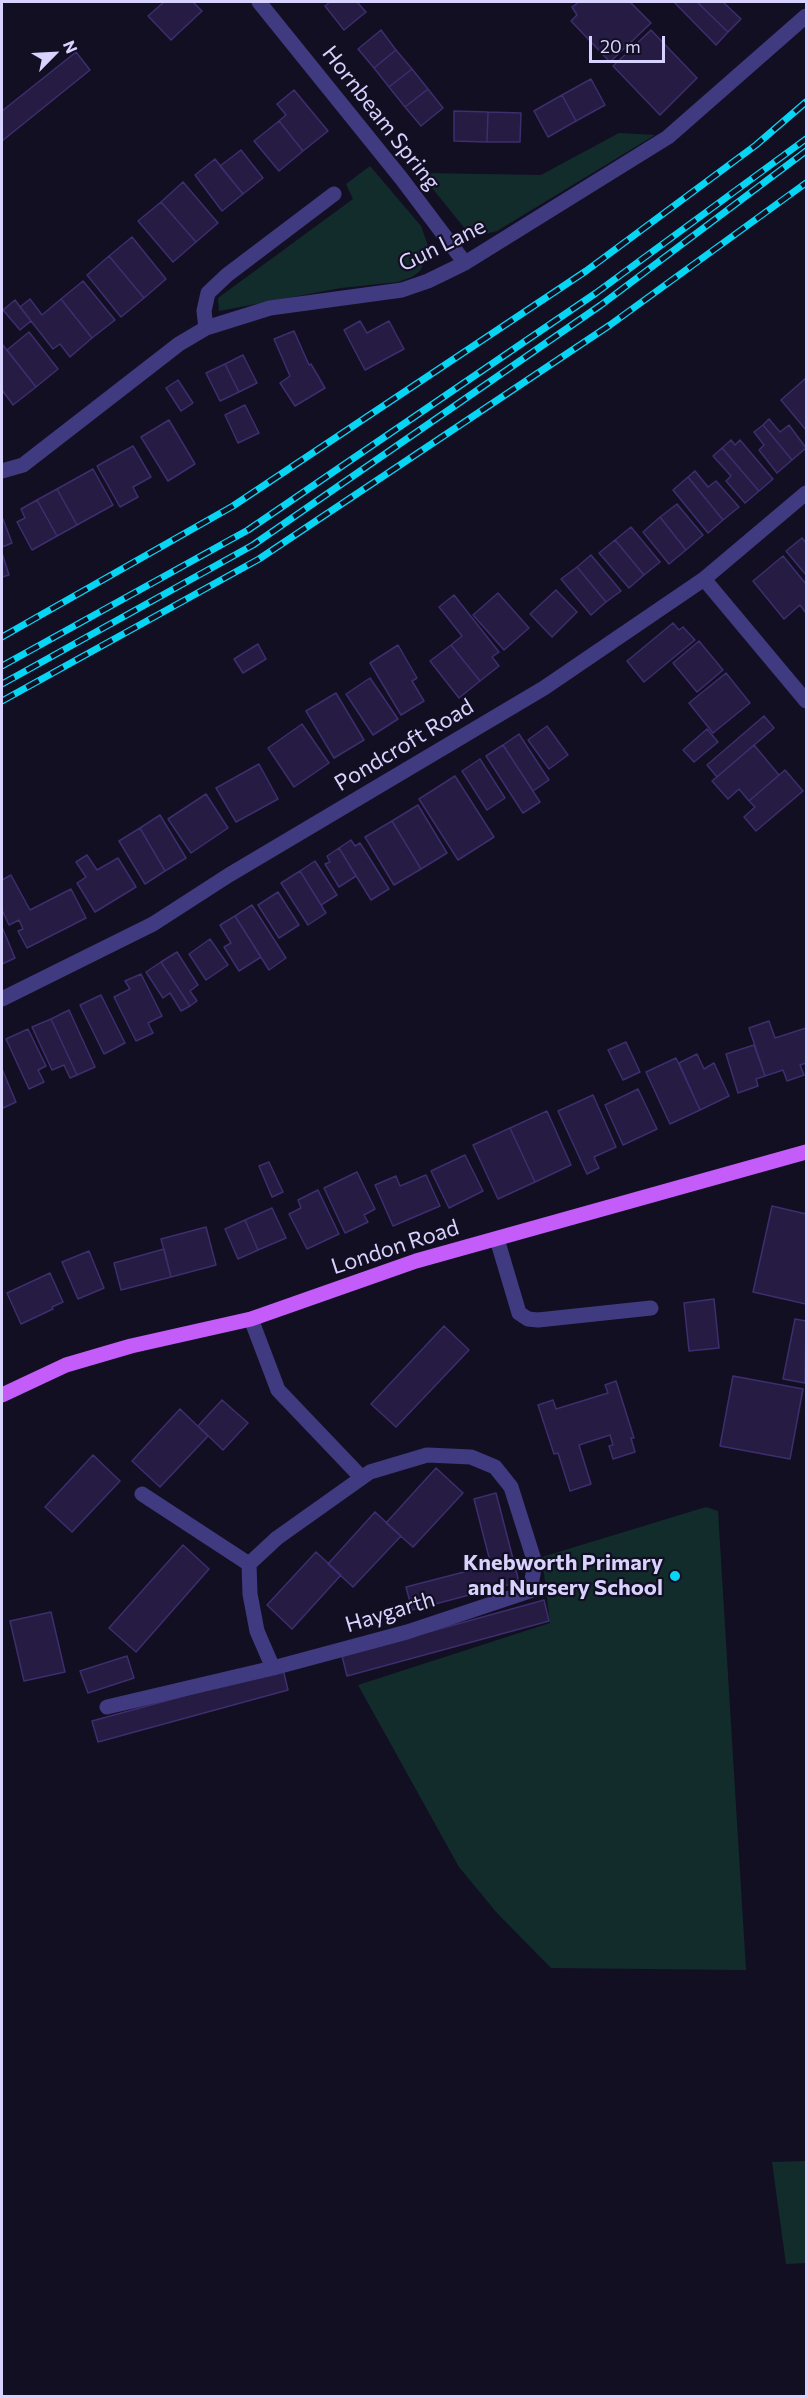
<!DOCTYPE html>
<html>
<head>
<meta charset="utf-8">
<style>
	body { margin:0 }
	#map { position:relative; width:808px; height:2398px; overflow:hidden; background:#130f23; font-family:Commissioner,sans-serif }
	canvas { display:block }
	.frame { position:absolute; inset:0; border:3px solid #d8d2fe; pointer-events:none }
	.north { position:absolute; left:24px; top:24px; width:60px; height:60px; -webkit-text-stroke:4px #130f23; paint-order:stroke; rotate:66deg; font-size:16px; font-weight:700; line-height:24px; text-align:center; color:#d8d2fe }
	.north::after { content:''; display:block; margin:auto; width:21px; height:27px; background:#d8d2fe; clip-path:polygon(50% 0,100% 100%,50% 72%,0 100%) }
	.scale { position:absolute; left:589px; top:36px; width:76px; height:27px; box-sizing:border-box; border:3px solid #d8d2fe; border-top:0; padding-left:8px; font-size:18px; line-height:21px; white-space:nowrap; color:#d8d2fe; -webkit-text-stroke:4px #130f23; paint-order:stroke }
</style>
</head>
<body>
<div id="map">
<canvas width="808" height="2398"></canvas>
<div class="frame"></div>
<div class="north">N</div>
<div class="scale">20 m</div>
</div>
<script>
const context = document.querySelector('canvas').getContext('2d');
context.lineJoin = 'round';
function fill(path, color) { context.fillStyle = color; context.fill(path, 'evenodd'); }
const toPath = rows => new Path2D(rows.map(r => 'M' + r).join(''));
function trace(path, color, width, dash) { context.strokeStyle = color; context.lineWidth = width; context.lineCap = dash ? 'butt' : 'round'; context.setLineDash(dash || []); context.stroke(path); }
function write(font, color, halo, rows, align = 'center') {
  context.font = font + ' Commissioner,sans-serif'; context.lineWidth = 4.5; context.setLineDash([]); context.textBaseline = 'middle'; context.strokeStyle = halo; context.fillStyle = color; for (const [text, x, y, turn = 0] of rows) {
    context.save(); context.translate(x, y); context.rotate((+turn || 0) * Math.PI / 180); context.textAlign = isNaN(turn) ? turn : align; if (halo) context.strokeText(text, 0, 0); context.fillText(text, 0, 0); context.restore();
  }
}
const green = toPath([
	[619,133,655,135,497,231,481,235,466,230,420,173,541,175],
	[370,166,421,226,428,246,426,259,420,271,412,277,398,282,341,288,219,311,218,298,353,199,346,184],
	[706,1507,718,1511,746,1970,551,1968,497,1913,459,1867,358,1685,550,1623,542,1557],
	[806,2161,806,2263,786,2264,772,2162]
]);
const building = toPath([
	[164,2,193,2,202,11,171,40,148,16,164,2],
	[330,2,357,2,366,12,344,30,325,6,330,2],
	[579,2,630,2,651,23,610,62,571,21,577,15,572,7,579,2],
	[674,2,697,2,728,32,716,45,674,2],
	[697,2,723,2,741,19,728,32,697,2],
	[381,30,396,50,374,68,358,49,381,30],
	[651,30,697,78,660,115,613,66,651,30],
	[396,50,412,69,389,87,374,68,396,50],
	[76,52,90,70,2,141,2,111,76,52],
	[412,69,428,89,405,107,389,87,412,69],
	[591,79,605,105,576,121,562,95,591,79],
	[428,89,443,108,421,126,405,107,428,89],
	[294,90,328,131,303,151,279,121,286,115,277,104,294,90],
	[562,95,576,121,548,137,534,111,562,95],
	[454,111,488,112,487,142,454,141,454,111],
	[488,112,521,113,520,142,487,142,488,112],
	[279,121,303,151,279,171,254,141,279,121],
	[241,150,263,178,243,194,220,166,241,150],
	[215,159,243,194,222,211,195,175,215,159],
	[183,182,218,223,196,242,161,202,183,182],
	[161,202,196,242,173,262,138,221,161,202],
	[132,237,166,279,144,298,109,256,132,237],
	[109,256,144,298,121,317,87,275,109,256],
	[83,281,115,320,92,338,61,299,83,281],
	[30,299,42,315,61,299,92,338,70,357,60,344,53,349,20,307,30,299],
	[15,300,31,321,20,330,3,310,15,300],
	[360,321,367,333,389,321,404,349,365,370,344,330,360,321],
	[294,331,309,365,311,364,325,388,295,406,280,383,290,376,274,339,294,331],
	[29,332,58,369,36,387,7,350,29,332],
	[2,344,36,387,13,405,2,390,2,344],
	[243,355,257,383,239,392,225,364,243,355],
	[225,364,239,392,220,401,206,373,225,364],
	[806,378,806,430,781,400,806,378],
	[178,380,193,403,181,411,166,388,178,380],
	[245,405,259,433,238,443,225,415,245,405],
	[769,419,780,432,789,425,806,448,792,460,763,425,769,419],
	[169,420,195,464,168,481,141,437,169,420],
	[763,425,792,460,777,473,759,450,764,445,754,432,763,425],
	[731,440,735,445,740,440,773,479,759,491,722,448,731,440],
	[133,446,151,477,133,487,138,497,120,507,97,466,133,446],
	[722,448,759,491,745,503,726,481,731,476,713,456,722,448],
	[93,469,113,505,77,525,57,489,93,469],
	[695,471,708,487,716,481,739,507,723,520,688,477,695,471],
	[688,477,723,520,708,533,673,490,688,477],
	[57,489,77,525,57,536,37,500,57,489],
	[37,500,57,536,32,550,17,522,25,518,21,509,37,500],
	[677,504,703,535,686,550,660,517,677,504],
	[660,517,686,550,669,564,643,532,660,517],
	[2,519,3,519,12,543,2,547,2,519],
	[631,527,660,562,644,575,615,540,631,527],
	[802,538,806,543,806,575,786,551,802,538],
	[615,540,644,575,629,588,599,553,615,540],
	[2,553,9,575,2,577,2,553],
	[591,555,621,591,606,602,577,567,591,555],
	[783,556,806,584,806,613,800,605,784,619,753,581,783,556],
	[577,567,606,602,591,615,561,579,577,567],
	[556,590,577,612,552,637,530,614,556,590],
	[498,593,529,628,504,650,473,615,498,593],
	[454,595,499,652,492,657,499,666,480,681,451,645,462,636,439,607,454,595],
	[673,623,679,630,683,627,695,640,644,682,627,661,673,623],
	[699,641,723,670,697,692,673,663,699,641],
	[258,644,266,659,243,673,234,659,258,644],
	[398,645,417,678,412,681,424,701,401,715,370,663,398,645],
	[451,645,480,681,459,698,430,661,451,645],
	[726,673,750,703,713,733,689,703,726,673],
	[370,678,398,719,373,735,346,694,370,678],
	[336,693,364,740,334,758,306,711,336,693],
	[764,716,774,728,717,777,707,765,764,716],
	[302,724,329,763,294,787,268,748,302,724],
	[547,726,568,755,549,769,528,740,547,726],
	[707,729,718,742,694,762,683,750,707,729],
	[519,734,549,780,533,791,503,745,519,734],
	[503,745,540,802,523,813,486,756,503,745],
	[754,745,779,775,749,801,739,789,728,799,712,781,754,745],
	[480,759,505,798,487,810,462,771,480,759],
	[259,764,278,799,236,822,216,788,259,764],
	[785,770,803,791,756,831,744,817,755,807,749,801,785,770],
	[455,776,494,837,458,860,419,799,455,776],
	[206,794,228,828,191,853,168,819,206,794],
	[418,805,447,853,421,869,392,821,418,805],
	[160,815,186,858,165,871,140,828,160,815],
	[392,821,421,869,394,885,365,837,392,821],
	[140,828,165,871,145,884,119,841,140,828],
	[351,840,355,846,360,843,389,889,371,900,339,848,351,840],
	[339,848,356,876,339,887,325,864,330,862,327,856,339,848],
	[87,855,97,870,118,858,136,887,95,912,77,883,86,877,76,862,87,855],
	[315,861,337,895,321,905,300,871,315,861],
	[300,871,326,913,308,925,281,883,300,871],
	[11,875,30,910,71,889,86,918,27,948,18,931,23,929,19,920,9,925,2,910,2,880,11,875],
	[278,892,299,925,279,938,258,905,278,892],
	[252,905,286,958,269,970,235,916,252,905],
	[235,916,261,957,239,971,224,947,231,943,220,925,235,916],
	[2,927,15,958,2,964,2,927],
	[210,939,228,965,206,980,189,954,210,939],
	[177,952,198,985,190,991,197,1001,190,1006,161,962,177,952],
	[161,962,190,1006,181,1011,170,993,163,998,146,972,161,962],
	[141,974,162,1016,148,1023,153,1033,136,1041,114,997,130,989,125,981,141,974],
	[101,995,125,1043,104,1054,80,1005,101,995],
	[69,1010,95,1067,77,1075,51,1019,69,1010],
	[51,1019,77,1075,70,1078,64,1065,52,1070,32,1027,51,1019],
	[769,1021,775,1038,806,1028,806,1063,800,1065,804,1075,787,1081,783,1070,765,1076,749,1028,769,1021],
	[28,1029,46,1066,38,1070,44,1082,29,1089,6,1039,28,1029],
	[626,1042,640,1072,623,1080,608,1050,626,1042],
	[754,1045,765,1076,756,1079,758,1086,738,1093,726,1054,754,1045],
	[697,1054,704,1069,714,1063,729,1096,700,1110,679,1063,697,1054],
	[676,1058,700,1110,670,1124,646,1072,676,1058],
	[2,1069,16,1102,3,1108,2,1104,2,1069],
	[638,1089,657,1129,623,1145,605,1105,638,1089],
	[593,1095,616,1147,594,1157,599,1168,587,1174,558,1111,593,1095],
	[547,1111,571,1165,535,1182,510,1128,547,1111],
	[510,1128,535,1182,498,1199,473,1145,510,1128],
	[465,1155,483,1191,449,1208,431,1171,465,1155],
	[269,1162,283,1192,272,1197,259,1166,269,1162],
	[357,1172,375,1209,364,1215,368,1222,345,1233,324,1188,357,1172],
	[426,1175,440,1206,393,1226,375,1185,396,1176,400,1186,426,1175],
	[318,1190,339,1234,307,1249,289,1214,301,1208,298,1200,318,1190],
	[772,1206,806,1214,806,1304,753,1292,772,1206],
	[272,1208,286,1238,258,1250,245,1220,272,1208],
	[245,1220,258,1250,238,1259,225,1229,245,1220],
	[206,1227,216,1265,171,1277,161,1239,206,1227],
	[164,1249,171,1277,121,1290,114,1263,164,1249],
	[89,1251,104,1288,78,1299,62,1262,89,1251],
	[50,1273,63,1302,52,1307,53,1309,21,1324,7,1293,50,1273],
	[714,1299,719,1348,689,1351,684,1303,714,1299],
	[795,1319,806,1321,805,1383,783,1379,795,1319],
	[444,1326,469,1350,396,1427,371,1404,444,1326],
	[733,1376,803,1389,790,1459,720,1446,733,1376],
	[616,1381,634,1438,631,1438,635,1452,613,1459,609,1446,613,1445,610,1435,579,1445,591,1484,570,1491,558,1453,554,1454,538,1405,553,1400,556,1409,608,1393,605,1385,616,1381],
	[222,1400,248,1423,223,1450,198,1426,222,1400],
	[180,1409,208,1436,160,1487,132,1461,180,1409],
	[93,1455,120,1481,72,1532,45,1507,93,1455],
	[436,1468,463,1493,413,1547,386,1523,436,1468],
	[496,1493,519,1582,412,1610,406,1587,491,1565,474,1499,496,1493],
	[375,1512,401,1536,353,1587,328,1564,375,1512],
	[183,1545,209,1569,136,1652,109,1628,183,1545],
	[316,1552,341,1575,292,1629,267,1605,316,1552],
	[544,1600,549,1621,347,1676,342,1656,544,1600],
	[51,1612,65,1672,24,1681,10,1621,51,1612],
	[127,1656,134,1678,88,1693,80,1671,127,1656],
	[283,1669,288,1690,98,1742,92,1721,283,1669]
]);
const minor = toPath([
	[259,2,401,178,465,263],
	[206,328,204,311,208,293,227,275,334,194],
	[2,471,23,465,179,344,206,328,270,308,402,290,428,281,465,263,668,137,806,16],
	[704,579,806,701],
	[2,999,153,924,229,875,544,688,704,579,806,493],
	[497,1239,519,1313,528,1319,538,1320,651,1308],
	[251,1319,278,1390,361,1477],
	[142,1494,249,1564],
	[107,1707,273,1668,407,1632,530,1591,535,1563,511,1487,495,1467,471,1457,427,1455,370,1472,277,1538,249,1564,250,1594,257,1631,273,1668]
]);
const major = toPath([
	[2,1395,66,1365,131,1346,251,1319,416,1261,806,1152]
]);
const rail = toPath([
	[2,637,233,506,586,271,756,145,806,102],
	[2,666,248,530,596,293,806,139],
	[2,684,253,545,601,305,806,151],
	[2,701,259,559,610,325,806,183]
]);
const markers = [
	[675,1576,6,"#07d5f4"]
];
const streetNames = [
	["Hornbeam Spring",381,118,52],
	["Gun Lane",442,245,-26],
	["Pondcroft Road",404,745,-31],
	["London Road",395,1247,-18],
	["Haygarth",390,1612,-17]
];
const poiNames = [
	["Knebworth Primary",663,1563],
	["and Nursery School",663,1588]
];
fill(green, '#122c2c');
fill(building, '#251b43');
trace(building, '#3d2e6e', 1.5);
trace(minor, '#403b80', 15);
trace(major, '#c45cfa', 15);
trace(rail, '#07d5f4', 7);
trace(rail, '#130f23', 4.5, [14]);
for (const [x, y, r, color] of markers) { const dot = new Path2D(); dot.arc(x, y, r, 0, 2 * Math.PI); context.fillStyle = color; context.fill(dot); trace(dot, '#130f23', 2); }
write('22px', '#d8d2fe', '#130f23', streetNames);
write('bold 22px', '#d8d2fe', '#130f23', poiNames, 'right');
</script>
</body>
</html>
